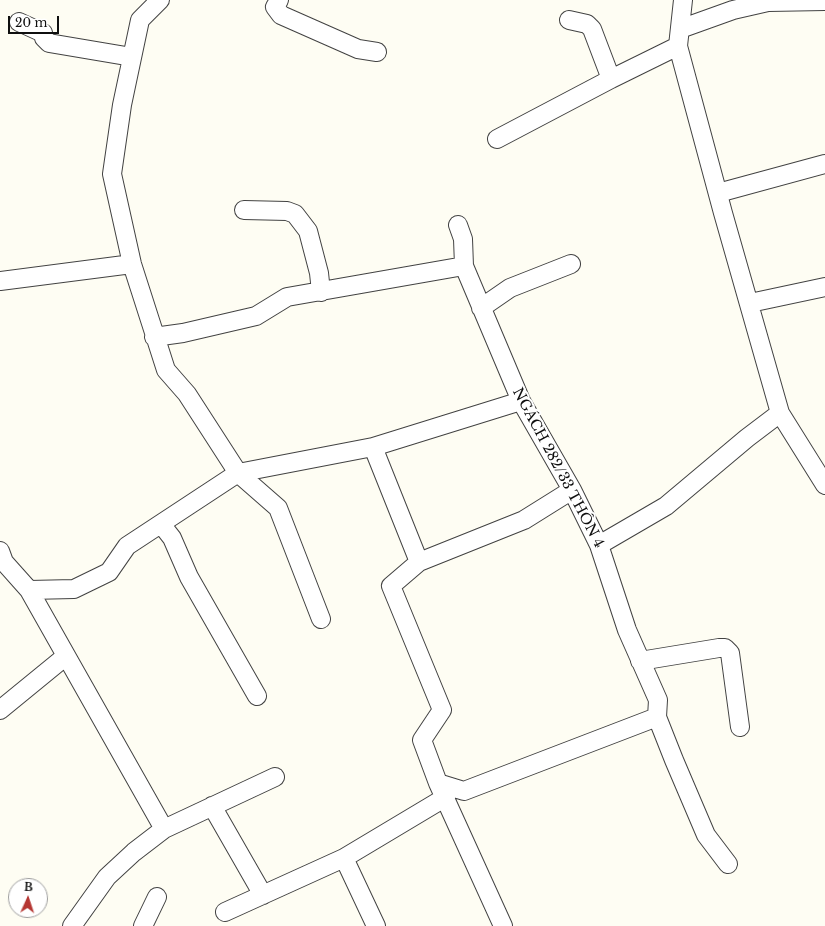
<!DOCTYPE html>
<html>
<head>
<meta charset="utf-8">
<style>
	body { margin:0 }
	#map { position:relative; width:825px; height:926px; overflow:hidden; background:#fefdf3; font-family:"Libre Baskerville",serif }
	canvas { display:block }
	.north { position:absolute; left:8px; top:878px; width:40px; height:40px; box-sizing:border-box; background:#fff; border:1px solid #9f9f9f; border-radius:50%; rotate:3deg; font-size:11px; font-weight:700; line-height:16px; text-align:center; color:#0f0f0f }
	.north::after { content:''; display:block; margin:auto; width:14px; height:18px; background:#b53632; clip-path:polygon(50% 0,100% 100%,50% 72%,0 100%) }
	.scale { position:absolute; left:8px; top:16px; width:51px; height:18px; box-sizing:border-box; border:2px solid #0f0f0f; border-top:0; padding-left:5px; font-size:12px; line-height:14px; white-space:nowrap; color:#0f0f0f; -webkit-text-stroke:3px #fff; paint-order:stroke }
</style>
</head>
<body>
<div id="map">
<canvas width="825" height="926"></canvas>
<div class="north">B</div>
<div class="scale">20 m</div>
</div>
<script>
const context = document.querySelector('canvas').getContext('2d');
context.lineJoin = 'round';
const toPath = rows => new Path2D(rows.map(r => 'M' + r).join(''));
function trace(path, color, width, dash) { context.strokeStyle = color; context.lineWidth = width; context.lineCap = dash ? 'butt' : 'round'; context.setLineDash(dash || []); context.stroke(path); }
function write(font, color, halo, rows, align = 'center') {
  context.font = font + ' "Libre Baskerville",serif'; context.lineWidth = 4; context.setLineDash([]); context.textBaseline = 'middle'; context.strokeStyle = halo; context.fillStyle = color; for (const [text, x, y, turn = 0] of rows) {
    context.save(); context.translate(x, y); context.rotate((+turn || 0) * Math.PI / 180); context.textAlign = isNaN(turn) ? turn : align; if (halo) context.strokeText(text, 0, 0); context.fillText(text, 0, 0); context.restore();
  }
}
const street = toPath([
	[160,0,140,20,122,105,112,174,132,264,166,370,187,394,238,473,373,447,521,401],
	[279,0,275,7,281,15,358,49,377,52],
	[683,0,678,46,723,213,780,413,825,485],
	[569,20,587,24,592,29,611,79,678,46],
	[19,22,43,33,44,38,49,43,132,57],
	[680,29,733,10,768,2,825,1],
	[497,139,611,79],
	[718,193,825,164],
	[244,210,287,211,295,214,308,231,319,273,321,292],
	[458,225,463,239,464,266,521,401,572,490,599,545,627,630,658,700,657,717,674,760,706,835,728,864],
	[0,281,132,264],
	[750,303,825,287],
	[481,308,510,288,571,264],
	[154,337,183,333,256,316,287,297,464,266],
	[373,447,419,562,391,586,442,710,422,740,438,783,503,926],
	[161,524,172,538,189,577,257,696],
	[599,545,666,506,747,438,780,413],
	[0,551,4,562,29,590,164,829],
	[419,562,524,520,572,490],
	[29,590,74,589,109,572,127,546,238,473,278,508,321,619],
	[640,661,719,648,725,648,730,653,740,727],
	[0,710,66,656],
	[438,783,464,791,657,717],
	[212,806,263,895],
	[225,912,344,858],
	[72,926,107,877,134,852,164,829,275,777],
	[143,926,157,897],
	[376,926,344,858,446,797]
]);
const streetNames = [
	["NGÁCH 282/33 THÔN 4",558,468,62]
];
trace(street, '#424242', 20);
trace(street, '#fff', 18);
write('14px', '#0f0f0f', '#fff', streetNames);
</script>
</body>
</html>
